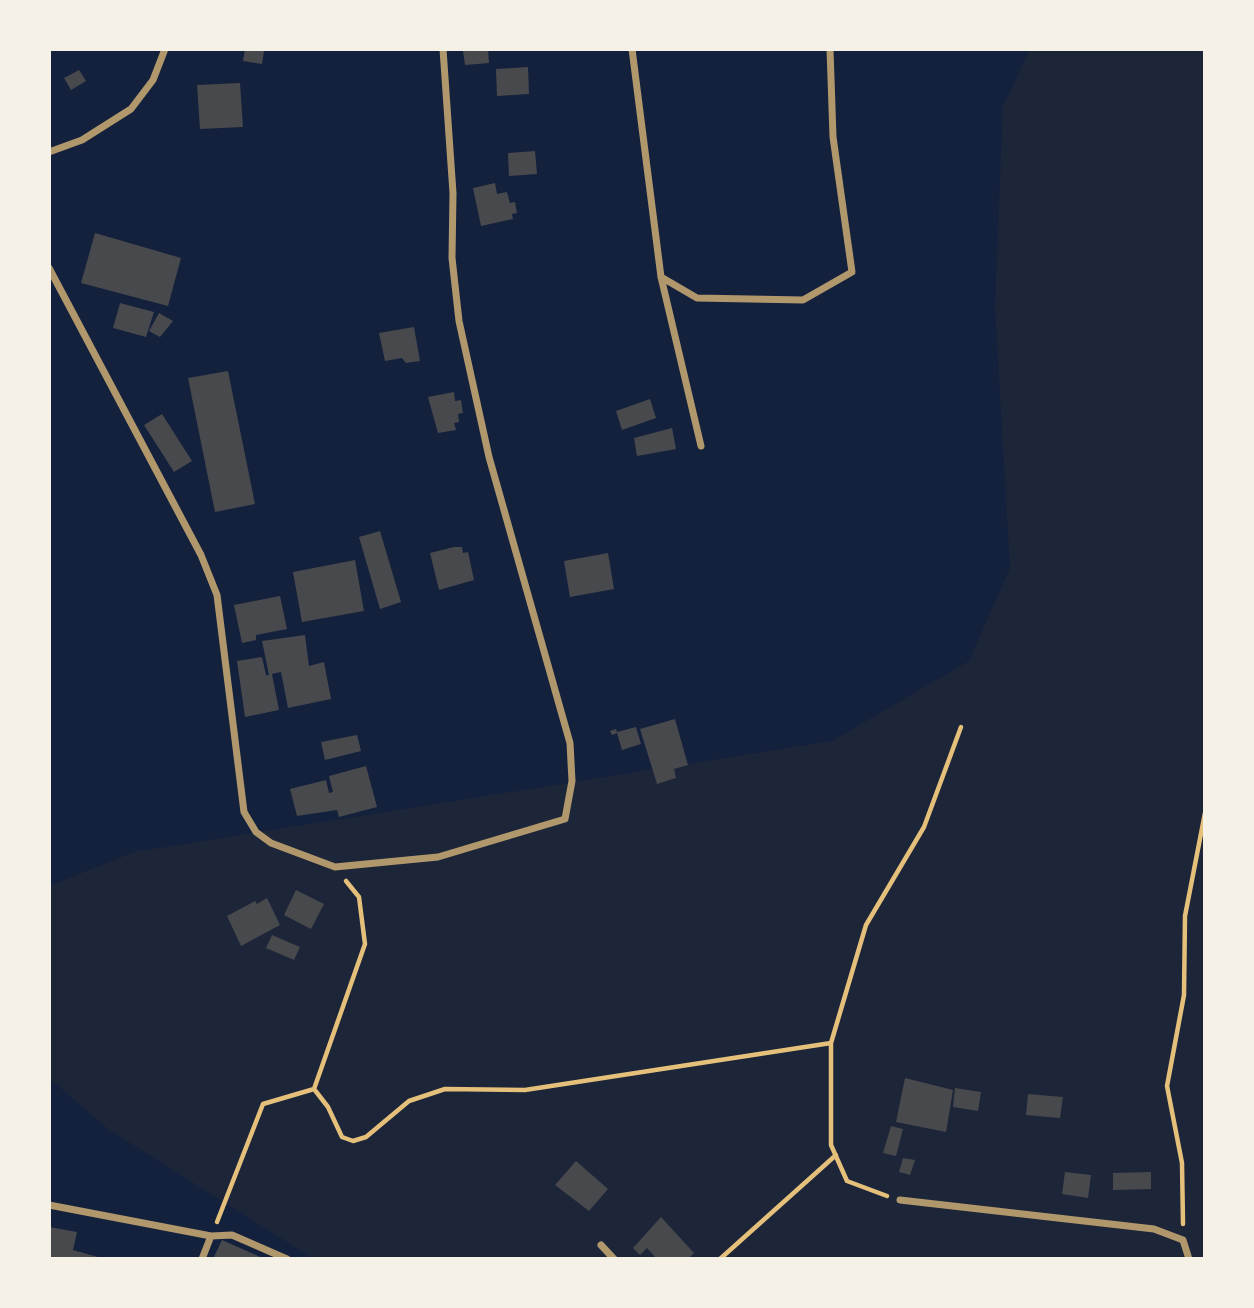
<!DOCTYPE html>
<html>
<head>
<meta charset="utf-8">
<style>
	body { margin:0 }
	#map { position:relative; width:1254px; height:1308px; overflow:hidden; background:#14213d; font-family:Quicksand,sans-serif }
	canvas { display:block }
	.frame { position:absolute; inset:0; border:51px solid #f6f1e7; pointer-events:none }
</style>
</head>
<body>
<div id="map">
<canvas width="1254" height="1308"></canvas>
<div class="frame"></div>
</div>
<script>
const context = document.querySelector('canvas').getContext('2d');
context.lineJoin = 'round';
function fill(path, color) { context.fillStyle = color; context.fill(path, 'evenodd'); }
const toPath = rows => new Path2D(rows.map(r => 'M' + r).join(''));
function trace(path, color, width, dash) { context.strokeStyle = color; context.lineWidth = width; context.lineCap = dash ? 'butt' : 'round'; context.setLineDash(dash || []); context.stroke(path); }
const green = toPath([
	[1030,49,1205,49,1205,1259,314,1259,108,1129,49,1078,49,886,134,852,832,741,969,661,1010,568,995,307,1003,106]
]);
const building = toPath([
	[245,49,264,51,262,64,243,61],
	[488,49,489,63,465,65,463,51],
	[528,67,529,94,497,96,496,69],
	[79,70,86,81,71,90,64,78],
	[240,83,243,127,200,129,197,85],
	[535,151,537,174,509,176,508,153],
	[495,183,497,194,507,192,510,203,515,202,517,213,512,214,513,219,481,226,473,188],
	[95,233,181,258,168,306,81,283],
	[120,303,154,312,146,337,113,328],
	[159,313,173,321,160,337,149,331],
	[414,327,420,361,406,363,402,358,385,361,379,333],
	[228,371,255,504,215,512,188,378],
	[454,392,455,401,461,400,463,413,458,414,459,422,454,423,456,430,438,433,428,397],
	[650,399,656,418,622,430,616,411],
	[162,414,192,461,174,472,144,425],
	[672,428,676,449,637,456,634,438],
	[380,531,401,602,380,609,359,537],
	[454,547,462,547,463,553,468,552,474,580,439,590,430,553],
	[608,553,614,589,570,597,564,561],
	[355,560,364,611,302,622,293,572],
	[280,596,287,629,256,635,256,640,242,643,234,605],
	[305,635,309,666,324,662,331,699,288,708,281,672,272,674,279,710,245,717,237,661,262,657,266,675,269,675,262,641],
	[675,719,688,765,674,769,676,778,657,784,640,729],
	[636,727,641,744,622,750,617,733,612,735,610,731,616,729,617,732],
	[357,735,361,751,325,760,321,742],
	[366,766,377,807,339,817,337,810,297,816,290,789,326,780,329,793,333,792,329,776],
	[296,890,324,904,311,929,284,915],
	[267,898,280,925,241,946,227,916,255,901,257,904],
	[272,935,300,947,294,960,266,948],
	[905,1078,953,1090,946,1132,896,1122],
	[955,1088,981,1092,978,1111,953,1107],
	[1028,1094,1063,1097,1060,1118,1026,1115],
	[891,1126,903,1129,896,1156,883,1153],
	[903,1158,915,1160,910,1175,899,1172],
	[576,1161,608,1189,589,1211,555,1185],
	[1065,1172,1091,1175,1088,1198,1062,1194],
	[1151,1172,1151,1189,1113,1190,1113,1173],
	[661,1217,694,1253,688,1259,657,1259,647,1248,640,1255,633,1248],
	[49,1227,77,1232,73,1250,105,1259,49,1259],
	[222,1240,265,1259,213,1259]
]);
const path = toPath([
	[314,1089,328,1107,342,1137,353,1141,366,1137,409,1101,445,1089,525,1090,831,1043],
	[887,1196,847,1181,831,1145,831,1043,866,925,924,827,961,727],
	[217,1222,263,1104,314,1089,365,944,359,897,346,881],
	[1183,1224,1182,1163,1167,1086,1184,995,1185,916,1205,813],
	[720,1259,836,1155]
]);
const minor = toPath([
	[632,49,661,277,701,446],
	[49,152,82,140,131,109,153,80,165,49],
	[49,268,201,555,217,595,244,812,256,832,271,843,335,867,438,857,565,819,572,781,570,743,489,457,459,321,452,258,453,193,443,49],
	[661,277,697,298,803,300,852,272,833,137,830,49],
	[900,1200,1154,1229,1183,1240,1189,1259],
	[49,1205,211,1236,232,1235,287,1259],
	[601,1245,614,1259],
	[202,1259,211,1236]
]);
fill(green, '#1d2539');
fill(building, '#48494c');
trace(path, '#e5c07b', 4.5);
trace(minor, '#b1986c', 7);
</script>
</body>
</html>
